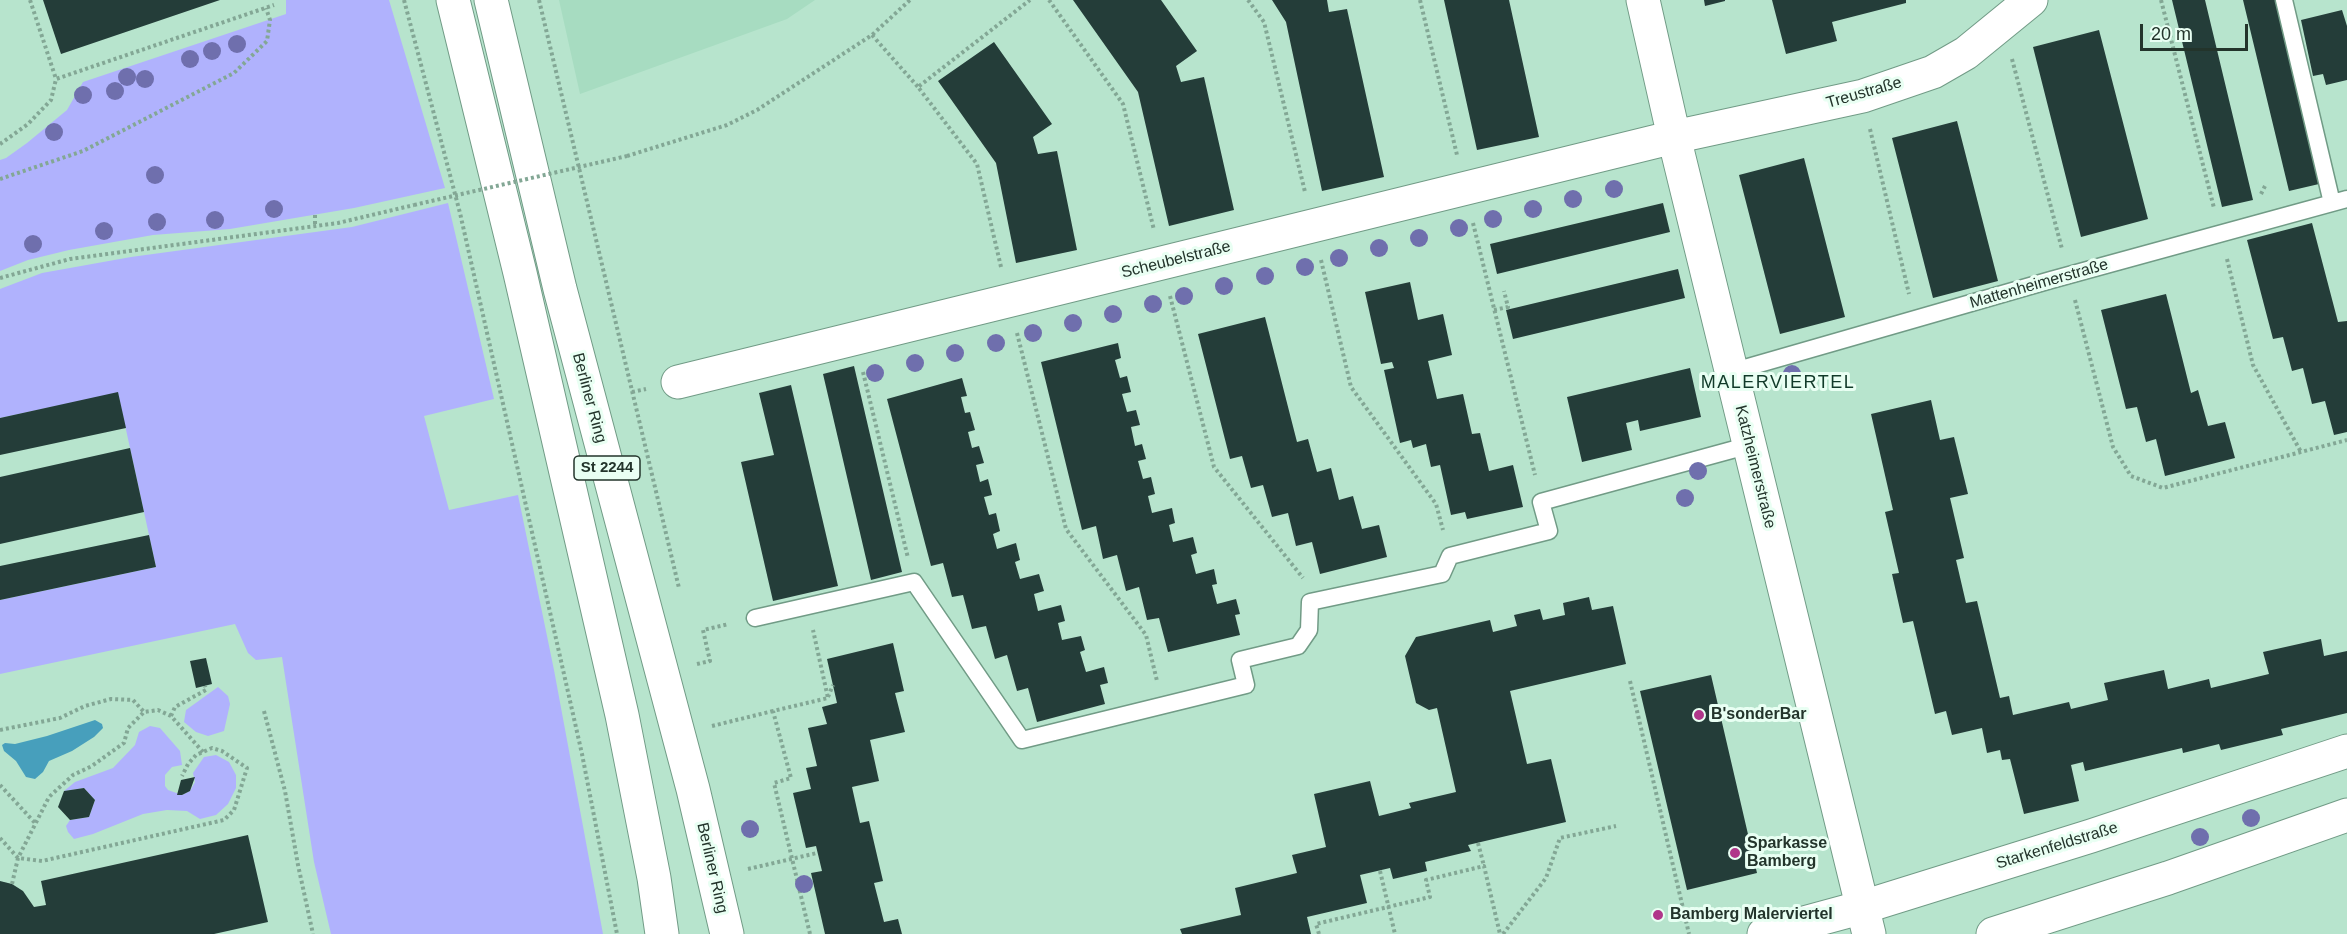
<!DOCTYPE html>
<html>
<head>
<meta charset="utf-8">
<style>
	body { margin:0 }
	#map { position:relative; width:2347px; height:934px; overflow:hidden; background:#b7e4cd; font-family:Arial,sans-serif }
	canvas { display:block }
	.scale { position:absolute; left:2140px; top:24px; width:108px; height:27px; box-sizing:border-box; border:3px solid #23342b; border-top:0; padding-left:8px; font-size:18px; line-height:21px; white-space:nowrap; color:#23342b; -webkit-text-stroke:4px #e9fff3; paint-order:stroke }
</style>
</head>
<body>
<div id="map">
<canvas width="2347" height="934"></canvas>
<div class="scale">20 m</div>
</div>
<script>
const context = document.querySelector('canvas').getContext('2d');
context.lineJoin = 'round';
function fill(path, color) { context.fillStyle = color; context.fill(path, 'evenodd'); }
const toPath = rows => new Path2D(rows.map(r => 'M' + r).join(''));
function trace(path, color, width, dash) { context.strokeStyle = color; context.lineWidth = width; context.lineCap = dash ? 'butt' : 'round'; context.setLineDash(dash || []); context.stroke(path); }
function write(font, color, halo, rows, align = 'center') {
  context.font = font + ' Arial,sans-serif'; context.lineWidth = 6; context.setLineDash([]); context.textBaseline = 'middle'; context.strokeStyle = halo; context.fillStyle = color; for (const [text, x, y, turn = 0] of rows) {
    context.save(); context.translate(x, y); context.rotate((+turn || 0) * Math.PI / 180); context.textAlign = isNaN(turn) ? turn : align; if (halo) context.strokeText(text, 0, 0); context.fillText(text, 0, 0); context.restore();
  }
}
const built = toPath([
	[559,0,815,0,787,19,580,94]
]);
const green = toPath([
	[286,0,389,0,445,188,354,208,230,229,153,235,69,250,28,260,0,271,0,160,6,158,27,143,67,110,83,82,286,14],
	[448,203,494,399,424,416,449,510,518,495,554,670,603,934,331,934,314,862,282,657,256,660,248,653,235,624,0,674,0,600,156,567,118,393,0,418,0,289,42,273,131,257,352,227],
	[218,687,228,696,230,704,224,731,208,736,196,732,184,722,186,710],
	[150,726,160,728,180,751,182,765,172,767,165,775,165,786,168,790,182,795,190,791,195,782,193,773,204,757,216,755,229,762,236,775,236,788,228,804,216,815,200,819,187,811,167,810,143,814,93,834,74,839,68,832,66,826,70,820,89,817,95,800,84,788,64,791,75,782,113,768,135,745,139,732]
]);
const water = toPath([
	[95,720,102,724,103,728,94,737,72,751,49,761,43,772,35,779,26,777,16,761,4,751,2,745,5,743,15,744,47,736]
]);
const building = toPath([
	[43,0,220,0,61,54],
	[1073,0,1161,0,1197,51,1176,66,1181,82,1204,77,1234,210,1169,226,1138,92],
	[1272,0,1327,0,1329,12,1347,9,1384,177,1322,191,1286,22],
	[1444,0,1509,0,1539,137,1477,150],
	[1704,0,1725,0,1725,1,1705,6],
	[1772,0,1906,0,1906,3,1832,22,1837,41,1786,54],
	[2172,0,2205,0,2253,200,2222,207],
	[2243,0,2275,0,2319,184,2289,191],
	[2342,10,2347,26,2347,80,2326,85,2323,74,2313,76,2301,20],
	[2099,30,2148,219,2081,237,2033,47],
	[994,42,1052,124,1033,137,1038,154,1057,151,1077,250,1016,263,996,163,938,81],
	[1957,121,1998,281,1933,298,1892,138],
	[1804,158,1845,317,1780,334,1739,175],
	[1663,203,1670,232,1497,274,1490,244],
	[2312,223,2338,322,2347,321,2347,432,2334,435,2325,401,2312,404,2303,368,2292,371,2283,337,2273,339,2247,240],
	[1678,269,1685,298,1513,339,1506,310],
	[1410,282,1418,320,1443,314,1452,355,1428,361,1437,399,1463,394,1472,434,1480,433,1489,471,1513,465,1523,507,1467,519,1465,512,1451,515,1440,465,1431,467,1426,444,1413,448,1411,440,1400,443,1384,370,1394,368,1392,362,1381,364,1365,292],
	[2166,294,2191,393,2198,390,2208,426,2225,422,2235,458,2165,476,2156,439,2146,442,2137,407,2126,409,2101,310],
	[1265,317,1297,442,1308,439,1317,472,1331,468,1339,500,1353,496,1362,529,1379,525,1387,557,1320,574,1312,542,1296,546,1288,513,1272,517,1263,485,1251,488,1242,456,1230,459,1198,334],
	[1118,343,1121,358,1115,360,1120,378,1127,376,1131,392,1122,394,1127,412,1136,410,1140,425,1131,427,1135,446,1142,444,1146,459,1138,461,1143,479,1151,477,1155,494,1148,496,1152,513,1172,508,1175,523,1169,525,1173,542,1193,537,1197,553,1191,555,1196,574,1214,569,1217,584,1212,585,1217,604,1236,599,1240,614,1235,615,1240,635,1168,652,1159,618,1147,620,1139,587,1126,591,1117,555,1103,559,1096,526,1082,530,1041,362],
	[854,366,902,572,871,580,823,374],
	[1690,368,1701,417,1640,431,1638,420,1626,423,1632,450,1582,462,1567,397],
	[962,378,967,396,961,397,965,413,970,412,975,430,968,432,972,448,979,446,984,463,976,465,980,482,988,479,992,495,984,497,989,515,996,513,1000,531,993,534,997,549,1016,543,1020,560,1015,562,1020,579,1039,574,1044,591,1034,594,1038,611,1061,605,1065,621,1058,623,1062,640,1081,636,1085,650,1080,652,1086,672,1104,667,1108,683,1100,685,1105,704,1037,722,1028,688,1017,691,1007,655,995,659,986,626,972,629,963,595,952,597,943,563,931,566,887,399],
	[791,385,838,586,773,601,741,462,774,455,759,393],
	[118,392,126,428,0,455,0,418],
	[1931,400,1940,440,1954,437,1968,494,1950,498,1964,558,1956,560,1966,603,1977,601,2000,698,2009,696,2013,715,2069,702,2071,709,2108,700,2104,683,2164,670,2168,689,2209,679,2211,688,2269,674,2263,652,2321,639,2324,656,2347,651,2347,713,2281,729,2283,735,2221,750,2219,744,2183,753,2182,748,2085,771,2083,762,2071,765,2079,801,2024,814,2010,759,2002,760,2000,750,1987,753,1982,728,1952,735,1946,711,1935,714,1913,621,1903,623,1892,574,1899,573,1885,512,1893,510,1871,414],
	[130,448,144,512,0,544,0,477],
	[149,535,156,567,0,600,0,566],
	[1589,597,1592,610,1613,606,1626,664,1510,691,1527,764,1551,759,1566,822,1468,845,1471,851,1425,862,1427,871,1393,879,1390,868,1360,875,1367,903,1307,917,1311,934,1182,934,1180,929,1241,915,1235,888,1297,873,1292,855,1326,847,1314,794,1370,781,1379,816,1411,808,1409,803,1456,792,1437,708,1429,710,1416,703,1405,656,1416,637,1490,620,1493,632,1517,626,1514,615,1540,609,1543,620,1565,615,1563,603],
	[893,643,904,691,895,693,905,732,870,740,879,781,852,787,860,823,869,821,883,881,874,883,884,922,898,919,902,934,825,934,811,873,822,871,816,846,806,848,793,793,811,789,806,768,817,766,808,728,827,724,822,707,837,703,827,659],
	[206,658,212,684,196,688,190,661],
	[1711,675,1757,873,1687,890,1640,691],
	[195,777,190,791,182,795,177,795,181,780],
	[84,788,95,800,89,817,70,820,58,807,64,791],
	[248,835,268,922,214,934,0,934,0,881,12,884,23,891,34,907,46,905,41,881]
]);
const path = toPath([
	[30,0,56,79,274,5],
	[404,0,460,213,582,754,617,934],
	[539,0,679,588],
	[1049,0,1123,104,1154,230],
	[1248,0,1264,22,1305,192],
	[1420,0,1457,155],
	[2161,0,2214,208],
	[872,35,918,87],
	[2012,59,2062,249],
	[1870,129,1909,294],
	[0,144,28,124,51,100,56,79],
	[627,156,727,125,757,110,872,35,910,0],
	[0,179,83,151,234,73,267,41,270,20,266,8],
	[2261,194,2265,186],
	[315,215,315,227],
	[1473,223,1535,475],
	[2227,259,2253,365,2301,452],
	[1321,260,1351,387,1436,504,1443,530],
	[1001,267,977,164,918,87,1030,0],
	[0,278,70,259,338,223,414,205],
	[1170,296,1214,467,1303,578],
	[2075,300,2113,447,2131,476,2163,488,2347,440],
	[1494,310,1508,307,1504,291],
	[1017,333,1066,529,1146,635,1157,681],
	[863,372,908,558],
	[632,392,646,389],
	[697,664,710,661,703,630,729,624],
	[1630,681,1689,934],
	[828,697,833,685],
	[264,711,285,791,298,865,313,934],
	[171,716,175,707,206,690,205,686],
	[712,726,773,711],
	[0,730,60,718,85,706,111,699,133,700,144,712],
	[0,785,36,824],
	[0,838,18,858,42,861,224,820,234,810,247,768,222,751,212,748,196,755,188,764,182,776],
	[1478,843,1484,866],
	[748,869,817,853],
	[1380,871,1395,934],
	[12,884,18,858,49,797,73,775,92,766,124,743,128,728,144,712,158,710,171,716,203,752],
	[810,934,774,783,791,778,773,711,828,698,813,630],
	[1319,934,1316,924,1430,897,1426,880,1484,866,1500,934],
	[1503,934,1546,878,1560,838,1616,826]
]);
const service = toPath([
	[2284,0,2332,203],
	[1731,372,2051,280,2347,199],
	[755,618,914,582,1022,740,1246,685,1240,660,1298,646,1309,630,1310,602,1442,574,1450,556,1549,531,1541,502,1750,445]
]);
const minor = toPath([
	[1643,0,1674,137,1869,934],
	[678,382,1674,137,1863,96,1933,72,1966,53,2031,0]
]);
const tertiary = toPath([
	[1764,934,1863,907,2091,836,2347,751],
	[1993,934,2168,878,2347,815]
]);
const primary = toPath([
	[453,0,520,273,622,715,654,878,662,934],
	[491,0,560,289,693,789,727,934]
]);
const pathBridge = toPath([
	[414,205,627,156]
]);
const trees = [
	[237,44],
	[212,51],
	[190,59],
	[127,77],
	[145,79],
	[115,91],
	[83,95],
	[54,132],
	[155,175],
	[1614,189],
	[1573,199],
	[274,209],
	[1533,209],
	[1493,219],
	[215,220],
	[157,222],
	[1459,228],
	[104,231],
	[1419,238],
	[33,244],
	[1379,248],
	[1339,258],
	[1305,267],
	[1265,276],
	[1224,286],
	[1184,296],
	[1153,304],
	[1113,314],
	[1073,323],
	[1033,333],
	[996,343],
	[955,353],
	[915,363],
	[875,373],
	[1792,374],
	[1698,471],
	[1685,498],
	[2251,818],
	[750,829],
	[2200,837],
	[804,884]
];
const markers = [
	[1699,715,6,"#b0368a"],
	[1735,853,6,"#b0368a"],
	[1658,915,6,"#b0368a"]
];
const shields = [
	[607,468,66]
];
const shieldNames = [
	["St 2244",607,468]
];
const streetNames = [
	["Treustraße",1864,93,-16],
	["Scheubelstraße",1176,260,-14],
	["Mattenheimerstraße",2039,284,-16],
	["Berliner Ring",589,398,75],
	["Katzheimerstraße",1755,467,76],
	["Starkenfeldstraße",2057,846,-17],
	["Berliner Ring",712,868,77]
];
const poiNames = [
	["B'sonderBar",1711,715],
	["Sparkasse",1747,844],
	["Bamberg",1747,862],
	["Bamberg Malerviertel",1670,915]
];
const neighbourhoodNames = [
	["MALERVIERTEL",1778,383]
];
fill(built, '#a7dcc1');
fill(green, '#b0b2fd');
fill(water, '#479fbc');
fill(building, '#243d39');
trace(service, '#719b86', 19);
trace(minor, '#719b86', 35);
trace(tertiary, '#719b86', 35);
trace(primary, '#719b86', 35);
trace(path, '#83a795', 4, [3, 3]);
trace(service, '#fff', 16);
trace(minor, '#fff', 33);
trace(tertiary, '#fff', 33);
trace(primary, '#fff', 33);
trace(pathBridge, '#83a795', 4, [3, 3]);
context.fillStyle = '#6f6fad';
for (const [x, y] of trees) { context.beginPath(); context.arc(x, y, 9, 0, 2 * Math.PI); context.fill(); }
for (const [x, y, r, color] of markers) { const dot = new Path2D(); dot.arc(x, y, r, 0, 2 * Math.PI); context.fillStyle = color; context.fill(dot); trace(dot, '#e9fff3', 2); }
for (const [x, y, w] of shields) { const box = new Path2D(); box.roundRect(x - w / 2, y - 12, w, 24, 4.5); context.fillStyle = '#e9fff3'; context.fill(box); trace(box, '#23342b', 1.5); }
write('bold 15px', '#23342b', null, shieldNames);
write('16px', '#23342b', '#e9fff3', streetNames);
write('bold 16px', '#23342b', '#e9fff3', poiNames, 'left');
context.letterSpacing = '1.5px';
write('18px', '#113a29', '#e9fff3', neighbourhoodNames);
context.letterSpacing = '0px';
</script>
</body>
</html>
